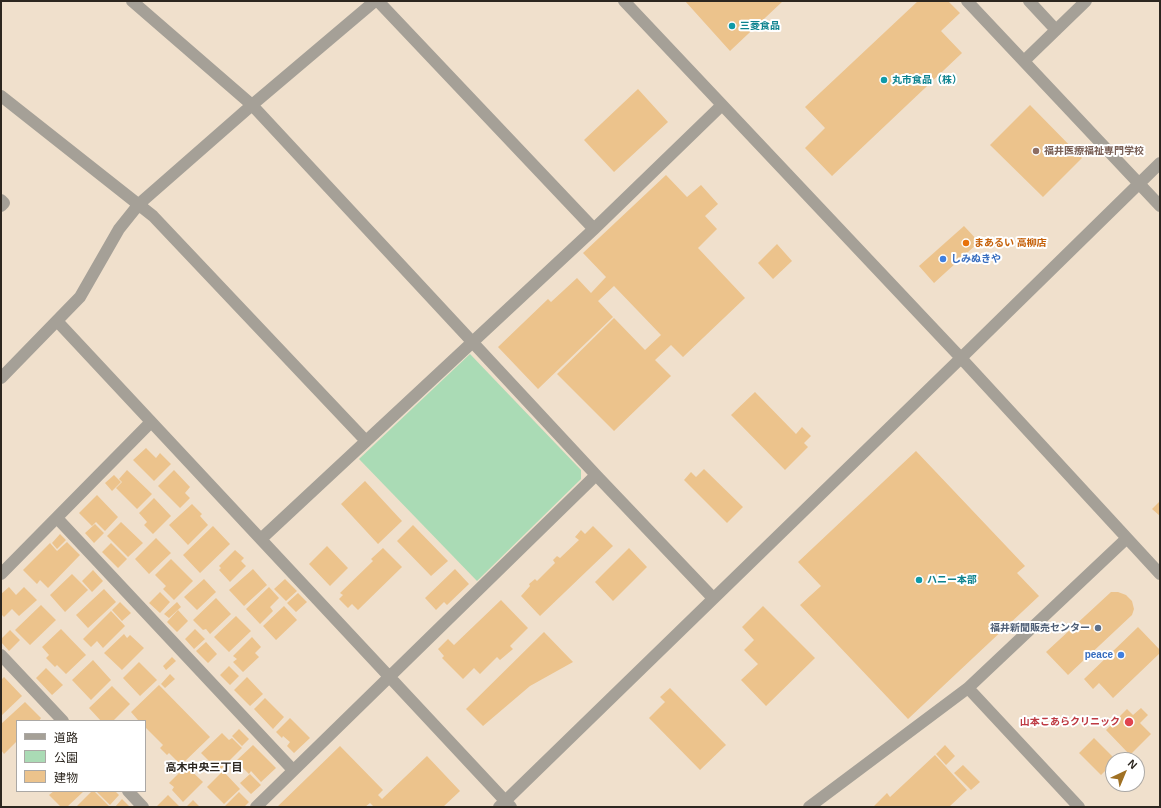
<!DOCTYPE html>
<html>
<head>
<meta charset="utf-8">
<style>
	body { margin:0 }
	#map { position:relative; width:1161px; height:808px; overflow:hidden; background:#f0e0cc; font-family:Arial,"Noto Sans JP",sans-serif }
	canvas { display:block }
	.frame { position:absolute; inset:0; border:2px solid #2c261f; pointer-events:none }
	.legend { position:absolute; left:16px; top:720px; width:130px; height:72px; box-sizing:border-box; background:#fff; border:1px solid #aba8a5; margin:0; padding:5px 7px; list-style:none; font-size:12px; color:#2c261f }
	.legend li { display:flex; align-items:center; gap:8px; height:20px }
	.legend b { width:20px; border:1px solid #aba8a5 }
	.north { position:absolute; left:1105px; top:752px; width:40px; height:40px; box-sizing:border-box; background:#fff; border:1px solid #aba8a5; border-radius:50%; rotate:44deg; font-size:11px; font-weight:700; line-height:16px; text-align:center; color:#2c261f }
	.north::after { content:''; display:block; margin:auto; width:14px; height:18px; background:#a07124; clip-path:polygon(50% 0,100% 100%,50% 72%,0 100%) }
</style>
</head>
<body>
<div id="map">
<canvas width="1161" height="808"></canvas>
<div class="frame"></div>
<ul class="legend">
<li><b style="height:5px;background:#a5a097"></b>道路</li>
<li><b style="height:11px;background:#aadbb5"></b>公園</li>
<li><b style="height:11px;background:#ecc38c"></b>建物</li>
</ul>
<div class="north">N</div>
</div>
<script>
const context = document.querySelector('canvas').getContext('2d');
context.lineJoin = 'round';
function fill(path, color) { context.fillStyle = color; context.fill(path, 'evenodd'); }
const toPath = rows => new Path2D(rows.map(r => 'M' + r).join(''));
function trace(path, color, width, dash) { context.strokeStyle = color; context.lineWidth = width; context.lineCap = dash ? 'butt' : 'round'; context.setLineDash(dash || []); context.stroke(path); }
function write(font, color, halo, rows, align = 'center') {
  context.font = font + ' Arial,"Noto Sans JP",sans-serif'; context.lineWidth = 4; context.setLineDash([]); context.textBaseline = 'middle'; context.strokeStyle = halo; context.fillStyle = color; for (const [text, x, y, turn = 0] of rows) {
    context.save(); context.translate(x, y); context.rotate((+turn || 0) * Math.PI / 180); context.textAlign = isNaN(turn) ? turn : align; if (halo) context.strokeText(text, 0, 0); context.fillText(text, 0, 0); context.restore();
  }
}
const green = toPath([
	[470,354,581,470,581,479,477,581,359,459]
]);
const building = toPath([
	[685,1,783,1,730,51],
	[918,1,948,1,960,13,941,31,962,53,832,176,805,148,825,128,805,107],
	[638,89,668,122,614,172,584,140],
	[1030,105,1082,158,1043,197,990,145],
	[666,175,687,197,701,185,718,204,705,216,717,229,698,248,745,298,683,357,671,345,655,360,671,376,614,431,557,374,614,318,645,350,661,335,614,286,598,301,613,317,538,389,498,347,548,299,551,302,577,278,591,293,606,277,583,253],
	[964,226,979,242,934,283,919,266],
	[777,244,792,261,773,279,758,263],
	[755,392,796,434,802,427,811,436,804,443,808,447,785,470,731,415],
	[146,448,156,458,160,453,171,464,154,481,133,460],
	[916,451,1025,566,1017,573,1039,596,908,719,800,605,821,586,798,562],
	[704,469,743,507,727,523,684,480,691,472,696,477],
	[127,470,152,494,137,509,116,488,122,482,119,479],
	[174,470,190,487,185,493,190,498,180,508,158,486],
	[114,475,121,482,112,491,105,483],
	[365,481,402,521,378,544,341,504],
	[97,495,118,517,105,531,96,522,92,526,79,513],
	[154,498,171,516,153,534,144,525,147,522,139,513],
	[1160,501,1160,516,1152,509],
	[192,504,202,514,200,516,208,525,188,545,169,525],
	[121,522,143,543,128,557,107,536],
	[95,524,104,533,94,543,85,533],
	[413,525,448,561,431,576,397,541],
	[213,526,230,544,200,573,183,555],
	[593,526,613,546,540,616,521,596,530,586,529,584,535,579,537,581,555,563,553,560,557,556,560,558,579,540,575,537,581,530,585,534],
	[60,534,66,540,57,549,52,543],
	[156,538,171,553,149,574,135,559],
	[67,542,80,555,48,588,40,580,37,584,23,570,50,543,57,551],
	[111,543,127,559,118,568,102,552],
	[327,546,348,568,330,586,309,564],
	[383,548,402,567,358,610,352,604,348,608,339,599,343,595,340,593,373,561,371,559],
	[629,548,647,567,613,601,595,582],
	[235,550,244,558,241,561,246,566,230,582,219,570,221,568,219,566],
	[171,559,193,581,174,600,163,589,166,586,155,575],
	[253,569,267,585,244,606,229,590],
	[455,569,469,584,447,605,444,602,436,610,425,598],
	[93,570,103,581,92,592,82,581],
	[72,574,88,590,65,612,50,595],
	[204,579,216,592,197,610,184,597],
	[285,579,297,591,286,601,274,589],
	[9,587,16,595,24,587,37,600,19,616,12,609,4,617,1,614,1,594],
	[269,587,279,598,270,607,273,611,260,624,246,609],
	[104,589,116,602,88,628,76,615],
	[160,592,170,602,160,613,149,603],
	[1111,592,1118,592,1126,595,1132,601,1134,609,1132,615,1068,675,1046,652],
	[298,593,307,602,296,612,287,603],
	[216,598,231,614,210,634,206,629,203,630,193,620],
	[501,600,528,628,510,646,513,649,500,660,497,657,480,674,474,668,463,679,442,658,444,656,438,649,448,639,454,645],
	[120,602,131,613,122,621,112,610],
	[177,602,181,607,169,618,164,614],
	[41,605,56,620,30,645,15,630],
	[284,606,297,620,276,640,263,626],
	[763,606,815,658,766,706,741,680,758,664,744,650,754,640,742,627],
	[178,610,188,621,177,632,167,622],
	[111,611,125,626,103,648,97,641,91,647,83,639],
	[236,616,251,631,229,652,214,637],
	[1138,627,1160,650,1160,653,1113,698,1099,683,1093,689,1084,679],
	[61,629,86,655,66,674,57,665,55,667,46,658,49,655,42,647],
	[195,629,205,639,194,649,185,639],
	[10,630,20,640,9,651,1,642,1,639],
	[544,632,573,662,530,686,483,726,466,709],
	[124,634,127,638,130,635,144,648,122,670,104,653],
	[252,637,261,647,255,653,259,657,243,672,233,662,237,659,233,656],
	[206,642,217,654,208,663,196,651],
	[172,657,176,661,166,670,163,666],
	[93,660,111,680,91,700,72,680],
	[139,662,157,680,140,696,123,678],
	[229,666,239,676,230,685,220,675],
	[46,668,63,685,52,695,36,678],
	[170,674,175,679,165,688,161,684],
	[4,677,22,696,1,716,1,680],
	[247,677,263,694,250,706,234,690],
	[159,685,210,737,181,765,169,753,167,755,160,748,163,745,145,727,145,721,137,721,138,720,131,712],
	[112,686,130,704,113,721,101,721,89,708],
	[670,688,726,745,700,770,649,718,665,702,660,697],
	[265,698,284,717,273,729,254,709],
	[25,702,41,718,39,721,17,721,17,741,4,754,1,750,1,724],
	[1141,708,1148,715,1140,723,1151,734,1130,755,1106,730,1127,709,1133,715],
	[290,718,310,738,294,753,287,746,290,742,283,736,282,738,276,732],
	[239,729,249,739,242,746,232,736],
	[222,733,229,740,232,738,242,748,219,771,201,753],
	[1094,738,1116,760,1113,760,1113,763,1101,775,1079,753],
	[253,745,276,768,261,782,251,771,249,774,236,761],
	[945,745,955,756,946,765,936,754],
	[340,746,383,790,378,795,382,799,427,756,460,791,443,807,374,807,370,803,365,807,277,807],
	[935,755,967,790,949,807,873,807,887,793,890,797],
	[963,765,980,782,971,790,954,773],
	[186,766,203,782,183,802,172,790,174,787,169,783],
	[223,771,240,789,224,804,207,787],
	[250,774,261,785,251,794,240,783],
	[54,791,84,791,67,807,61,807,49,795],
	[92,791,94,791,109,806,76,807],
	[96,791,115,791,119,795,110,805],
	[239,792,249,802,244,807,224,807],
	[168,795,179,806,158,807,157,806],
	[122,799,130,807,115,807],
	[193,800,200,807,186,807]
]);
const minor = toPath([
	[132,1,252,105,596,475,713,598],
	[378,1,594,229],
	[624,1,961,358,1160,574],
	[967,1,1160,206],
	[1029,1,1056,30],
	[1024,61,1086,1],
	[1,96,153,216,366,441],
	[1,200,4,203,1,206],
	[57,321,511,807],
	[1,378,80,297,119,229,139,204,252,105,375,1],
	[57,518,293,770],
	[261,539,594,229,722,105],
	[1,574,151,422],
	[1,655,63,721],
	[968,688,1079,807],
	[128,791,143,807],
	[256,807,596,475],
	[499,807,961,358,1160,163],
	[809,807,968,688,1126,539]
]);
const markers = [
	[732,26,4,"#0f9aa8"],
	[884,80,4,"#0f9aa8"],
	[1036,151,4,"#8d6e63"],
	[966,243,4,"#e8710a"],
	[943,259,4,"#3f7fe0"],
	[919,580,4,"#0f9aa8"],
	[1098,628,4,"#5c6f8a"],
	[1121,655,4,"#3f7fe0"],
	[1129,722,5,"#e0444e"]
];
const cultureNames = [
	["三菱食品",740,26],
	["丸市食品（株）",892,80],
	["ハニー本部",927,580]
];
const educationNames = [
	["福井医療福祉専門学校",1044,151]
];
const foodNames = [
	["まあるい 高柳店",974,243]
];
const shopNames = [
	["しみぬきや",951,259],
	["peace",1113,655,"right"]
];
const serviceNames = [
	["福井新聞販売センター",1090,628]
];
const healthNames = [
	["山本こあらクリニック",1120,722]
];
const neighbourhoodNames = [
	["高木中央三丁目",204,768]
];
fill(green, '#aadbb5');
fill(building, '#ecc38c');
trace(minor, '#a5a097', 12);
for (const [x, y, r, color] of markers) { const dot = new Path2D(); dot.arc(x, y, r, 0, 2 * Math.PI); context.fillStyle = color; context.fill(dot); trace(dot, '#fff', 1.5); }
write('bold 10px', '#0d838f', '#fff', cultureNames, 'left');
write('bold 10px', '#785e54', '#fff', educationNames, 'left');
write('bold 10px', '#c56008', '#fff', foodNames, 'left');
write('bold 10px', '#366cbe', '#fff', shopNames, 'left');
write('bold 10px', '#4e5e75', '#fff', serviceNames, 'right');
write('bold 10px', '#be3a42', '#fff', healthNames, 'right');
write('bold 11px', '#2c261f', '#fff', neighbourhoodNames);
</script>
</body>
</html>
